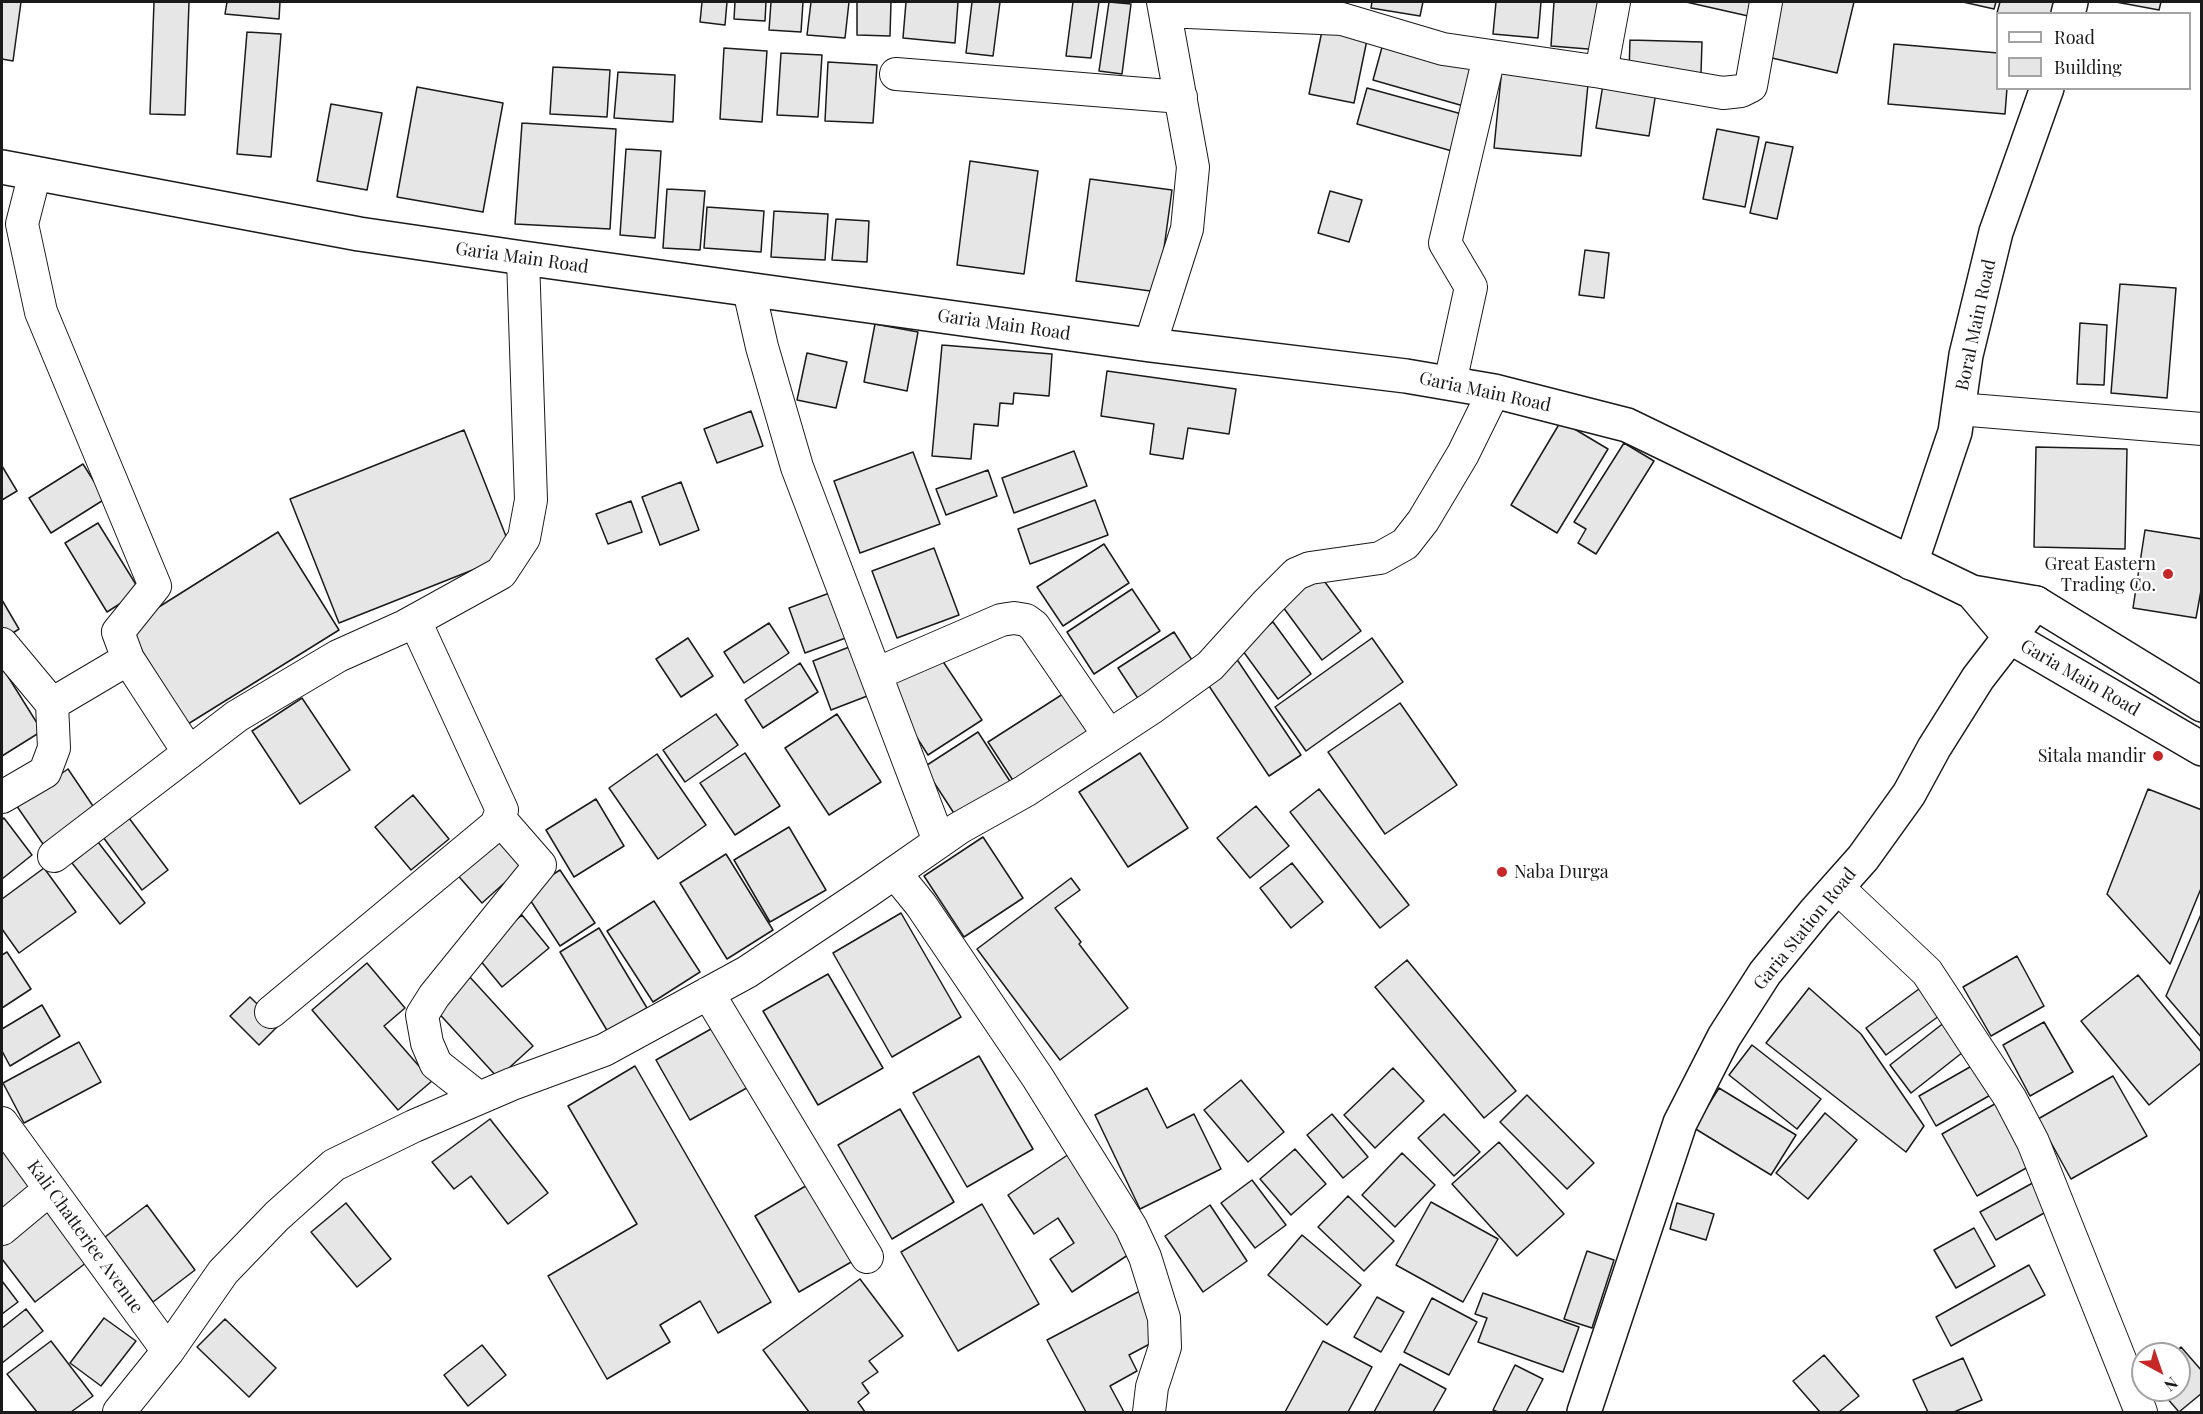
<!DOCTYPE html>
<html>
<head>
<meta charset="utf-8">
<style>
	body { margin:0 }
	#map { position:relative; width:2203px; height:1414px; overflow:hidden; background:#fff; font-family:"Playfair Display",serif }
	canvas { display:block }
	.frame { position:absolute; inset:0; border:3px solid #1a1a1a; pointer-events:none }
	.legend { position:absolute; left:1996px; top:12px; width:195px; height:78px; box-sizing:border-box; background:#fff; border:2px solid #a3a3a3; margin:0; padding:8px 10px; list-style:none; font-size:18px; color:#1a1a1a }
	.legend li { display:flex; align-items:center; gap:12px; height:30px }
	.legend b { width:30px; border:2px solid #a3a3a3 }
	.north { position:absolute; left:2131px; top:1342px; width:60px; height:60px; box-sizing:border-box; background:#fff; border:2px solid #a3a3a3; border-radius:50%; rotate:140deg; font-size:16px; font-weight:700; line-height:24px; text-align:center; color:#1a1a1a }
	.north::after { content:''; display:block; margin:auto; width:21px; height:27px; background:#c62828; clip-path:polygon(50% 0,100% 100%,50% 72%,0 100%) }
</style>
</head>
<body>
<div id="map">
<canvas width="2203" height="1414"></canvas>
<div class="frame"></div>
<ul class="legend">
<li><b style="height:8px;background:#fff"></b>Road</li>
<li><b style="height:16px;background:#e6e6e6"></b>Building</li>
</ul>
<div class="north">N</div>
</div>
<script>
const context = document.querySelector('canvas').getContext('2d');
context.lineJoin = 'round';
function fill(path, color) { context.fillStyle = color; context.fill(path, 'evenodd'); }
const toPath = rows => new Path2D(rows.map(r => 'M' + r).join(''));
function trace(path, color, width, dash) { context.strokeStyle = color; context.lineWidth = width; context.lineCap = dash ? 'butt' : 'round'; context.setLineDash(dash || []); context.stroke(path); }
function write(font, color, halo, rows, align = 'center') {
  context.font = font + ' "Playfair Display",serif'; context.lineWidth = 4.5; context.setLineDash([]); context.textBaseline = 'middle'; context.strokeStyle = halo; context.fillStyle = color; for (const [text, x, y, turn = 0] of rows) {
    context.save(); context.translate(x, y); context.rotate((+turn || 0) * Math.PI / 180); context.textAlign = isNaN(turn) ? turn : align; if (halo) context.strokeText(text, 0, 0); context.fillText(text, 0, 0); context.restore();
  }
}
const building = toPath([
	[2,2,21,2,13,61,2,59,2,2],
	[154,2,189,2,185,115,150,114,154,2],
	[227,2,280,2,279,19,225,14,227,2],
	[702,2,727,2,725,25,700,22,702,2],
	[735,2,766,2,765,21,734,19,735,2],
	[771,2,803,2,801,32,769,30,771,2],
	[811,2,849,2,845,38,807,35,811,2],
	[857,2,891,2,890,36,857,35,857,2],
	[906,2,958,2,955,43,903,38,906,2],
	[972,2,1000,2,993,56,966,53,972,2],
	[1073,2,1099,2,1091,58,1066,56,1073,2],
	[1109,2,1131,4,1122,74,1099,71,1109,2],
	[1372,2,1423,2,1420,16,1371,8,1372,2],
	[1496,2,1541,2,1538,38,1493,34,1496,2],
	[1554,2,1603,2,1600,50,1551,46,1554,2],
	[1686,2,1761,2,1757,18,1686,2],
	[1772,2,1854,2,1837,73,1759,55,1772,2],
	[1963,2,1996,2,1994,9,1963,2],
	[2000,2,2054,2,2051,14,1998,14,1997,13,2000,2],
	[2116,2,2161,2,2159,10,2116,2],
	[1323,26,1368,35,1354,103,1309,94,1323,26],
	[247,32,281,34,271,157,237,154,247,32],
	[1384,40,1479,67,1467,107,1373,80,1384,40],
	[1630,40,1702,42,1701,73,1629,72,1630,40],
	[1894,44,1998,53,1998,88,2007,88,2005,114,1888,104,1894,44],
	[724,48,767,51,762,122,720,119,724,48],
	[781,53,822,55,818,117,777,115,781,53],
	[828,62,877,65,873,123,825,121,828,62],
	[553,67,610,70,607,117,550,114,553,67],
	[1502,67,1589,74,1581,156,1494,148,1502,67],
	[618,72,675,75,673,122,614,118,618,72],
	[1604,78,1657,86,1649,136,1596,128,1604,78],
	[417,87,503,103,483,212,397,197,417,87],
	[1367,88,1469,116,1459,153,1357,124,1367,88],
	[331,104,382,113,367,190,317,181,331,104],
	[522,123,616,129,610,229,515,224,522,123],
	[1717,129,1759,137,1745,207,1703,199,1717,129],
	[1766,142,1793,147,1777,219,1750,213,1766,142],
	[626,149,661,151,655,238,620,235,626,149],
	[970,161,1038,171,1024,274,957,265,970,161],
	[1090,179,1172,190,1158,292,1076,281,1090,179],
	[667,189,705,191,700,250,663,248,667,189],
	[1330,191,1362,200,1349,242,1318,233,1330,191],
	[707,207,764,211,761,252,704,248,707,207],
	[774,211,828,214,825,260,771,257,774,211],
	[836,219,869,221,867,262,832,260,836,219],
	[1585,250,1609,253,1604,298,1579,295,1585,250],
	[2120,284,2176,288,2167,398,2111,393,2120,284],
	[2080,323,2107,325,2104,385,2077,384,2080,323],
	[875,324,918,332,907,391,864,382,875,324],
	[942,345,1052,354,1049,396,1014,393,1013,404,1000,403,998,426,974,424,971,459,932,456,942,345],
	[807,353,847,362,836,408,797,400,807,353],
	[1107,371,1236,389,1229,434,1188,428,1183,459,1150,454,1154,424,1101,416,1107,371],
	[751,411,763,446,717,463,704,429,751,411],
	[1561,421,1608,449,1557,533,1511,505,1561,421],
	[464,430,513,554,339,623,290,499,464,430],
	[1624,443,1654,461,1596,554,1578,543,1586,529,1574,522,1624,443],
	[2036,447,2127,449,2125,549,2034,547,2036,447],
	[1074,451,1087,486,1014,513,1002,478,1074,451],
	[913,452,940,524,860,553,834,481,913,452],
	[83,464,105,499,51,533,29,498,83,464],
	[2,466,17,491,2,500,2,466],
	[988,470,997,496,946,515,936,489,988,470],
	[681,482,699,530,660,545,642,497,681,482],
	[1095,500,1108,535,1030,564,1018,529,1095,500],
	[631,501,642,532,608,544,596,514,631,501],
	[98,523,140,591,107,612,65,543,98,523],
	[2145,530,2202,539,2202,585,2196,618,2133,608,2145,530],
	[278,532,339,630,188,724,127,627,278,532],
	[1104,544,1129,583,1063,626,1037,587,1104,544],
	[934,548,959,615,897,638,872,571,934,548],
	[1319,574,1361,631,1322,660,1280,603,1319,574],
	[1132,589,1160,631,1094,674,1067,632,1132,589],
	[835,591,851,636,805,653,789,608,835,591],
	[2,600,19,629,2,640,2,600],
	[1273,622,1311,674,1278,699,1240,647,1273,622],
	[769,623,789,653,744,683,724,652,769,623],
	[1174,632,1197,668,1141,703,1118,668,1174,632],
	[688,638,713,676,681,697,656,659,688,638],
	[1372,638,1403,682,1306,751,1275,707,1372,638],
	[857,644,875,693,831,710,813,661,857,644],
	[938,654,982,720,928,755,885,688,938,654],
	[1236,658,1301,755,1269,776,1205,680,1236,658],
	[800,663,818,692,763,728,745,700,800,663],
	[2,667,42,731,2,756,2,667],
	[1066,692,1094,734,1016,785,988,742,1066,692],
	[302,698,350,770,300,804,252,731,302,698],
	[1400,703,1457,785,1385,834,1328,752,1400,703],
	[716,714,738,745,685,782,663,750,716,714],
	[837,714,881,782,829,815,785,748,837,714],
	[978,732,1013,786,959,821,924,767,978,732],
	[745,753,780,806,735,835,700,783,745,753],
	[1140,753,1188,828,1128,867,1079,792,1140,753],
	[657,754,706,825,658,859,609,788,657,754],
	[68,769,95,809,43,844,16,805,68,769],
	[1319,789,1409,905,1380,928,1290,812,1319,789],
	[2148,789,2202,810,2202,886,2170,964,2107,894,2148,789],
	[413,795,449,839,411,870,375,827,413,795],
	[596,799,624,846,574,877,546,830,596,799],
	[1256,806,1289,846,1250,878,1217,838,1256,806],
	[4,818,32,855,2,879,2,820,4,818],
	[129,818,168,870,142,890,103,837,129,818],
	[789,827,826,890,770,922,734,860,789,827],
	[501,830,529,861,482,903,454,871,501,830],
	[983,837,1023,898,964,937,924,876,983,837],
	[98,842,145,903,120,924,72,863,98,842],
	[726,854,773,930,727,959,680,883,726,854],
	[1292,863,1323,902,1291,928,1260,888,1292,863],
	[44,868,76,912,19,953,2,929,2,899,44,868],
	[560,870,595,923,560,946,525,892,560,870],
	[1071,878,1080,890,1055,908,1081,942,1079,944,1128,1008,1060,1060,977,949,1071,878],
	[654,901,700,972,653,1002,607,931,654,901],
	[2202,912,2202,1038,2166,996,2202,912],
	[901,913,961,1017,892,1057,833,953,901,913],
	[522,915,549,948,502,987,475,954,522,915],
	[599,928,647,1008,608,1032,560,952,599,928],
	[7,952,31,989,2,1008,2,955,7,952],
	[2017,956,2044,1006,1991,1036,1963,987,2017,956],
	[1407,960,1516,1091,1484,1118,1375,987,1407,960],
	[367,963,405,1008,384,1026,432,1081,398,1110,312,1010,367,963],
	[828,974,883,1068,818,1105,763,1011,828,974],
	[468,975,533,1046,498,1078,433,1007,468,975],
	[2138,975,2202,1053,2202,1062,2149,1105,2081,1021,2138,975],
	[1923,986,1943,1013,1886,1055,1866,1028,1923,986],
	[1809,988,1861,1034,1924,1126,1906,1152,1766,1043,1809,988],
	[250,997,279,1025,259,1045,230,1016,250,997],
	[42,1005,60,1036,10,1066,2,1051,2,1029,42,1005],
	[1950,1018,1972,1045,1911,1093,1890,1065,1950,1018],
	[2044,1022,2073,1072,2030,1096,2003,1045,2044,1022],
	[718,1025,752,1085,690,1120,656,1060,718,1025],
	[79,1042,101,1082,24,1123,3,1083,79,1042],
	[1752,1045,1821,1099,1797,1129,1729,1075,1752,1045],
	[979,1056,1033,1149,967,1187,913,1093,979,1056],
	[1977,1063,1994,1093,1936,1126,1919,1096,1977,1063],
	[635,1066,771,1302,718,1333,700,1301,660,1325,670,1342,607,1379,548,1276,637,1224,568,1106,635,1066],
	[1393,1068,1424,1101,1375,1148,1344,1115,1393,1068],
	[2113,1076,2147,1136,2071,1179,2038,1119,2113,1076],
	[1241,1080,1284,1132,1248,1162,1204,1110,1241,1080],
	[1147,1088,1167,1128,1194,1114,1221,1169,1140,1209,1095,1115,1147,1088],
	[1719,1088,1796,1135,1771,1175,1694,1128,1719,1088],
	[1527,1095,1594,1163,1567,1189,1500,1122,1527,1095],
	[2000,1101,2035,1163,1977,1196,1942,1134,2000,1101],
	[900,1109,954,1202,892,1239,838,1145,900,1109],
	[1825,1113,1857,1140,1808,1199,1776,1173,1825,1113],
	[1332,1114,1368,1157,1343,1178,1307,1135,1332,1114],
	[1444,1114,1480,1152,1454,1176,1418,1138,1444,1114],
	[490,1119,548,1193,508,1224,471,1176,454,1189,432,1162,490,1119],
	[1499,1142,1564,1214,1517,1256,1452,1184,1499,1142],
	[2,1145,36,1185,2,1212,2,1145],
	[1295,1149,1326,1184,1291,1215,1260,1179,1295,1149],
	[1072,1152,1137,1249,1072,1292,1050,1259,1074,1243,1058,1218,1034,1234,1008,1195,1072,1152],
	[1402,1153,1435,1185,1395,1227,1362,1195,1402,1153],
	[1252,1180,1286,1225,1255,1248,1221,1203,1252,1180],
	[2038,1180,2053,1208,1996,1240,1980,1212,2038,1180],
	[809,1184,853,1261,799,1292,755,1216,809,1184],
	[1348,1196,1394,1241,1364,1271,1318,1227,1348,1196],
	[1431,1202,1498,1239,1463,1302,1396,1265,1431,1202],
	[346,1203,391,1259,357,1287,311,1232,346,1203],
	[1677,1203,1714,1214,1706,1240,1670,1229,1677,1203],
	[49,1204,91,1259,35,1302,2,1259,2,1241,49,1204],
	[982,1204,1039,1304,958,1351,901,1252,982,1204],
	[147,1205,195,1270,153,1302,105,1237,147,1205],
	[1210,1205,1247,1261,1203,1292,1165,1236,1210,1205],
	[1974,1228,1995,1266,1956,1288,1934,1250,1974,1228],
	[1302,1235,1361,1285,1327,1325,1268,1275,1302,1235],
	[1587,1251,1614,1260,1592,1328,1564,1319,1587,1251],
	[2029,1265,2045,1295,1951,1346,1936,1317,2029,1265],
	[860,1279,903,1336,869,1361,878,1372,862,1383,869,1393,858,1402,865,1412,809,1412,763,1350,860,1279],
	[2,1281,18,1302,2,1314,2,1281],
	[1140,1291,1163,1337,1129,1355,1137,1371,1110,1386,1124,1412,1086,1412,1047,1340,1140,1291],
	[1483,1293,1579,1327,1563,1372,1478,1342,1487,1318,1475,1314,1483,1293],
	[1377,1297,1404,1312,1381,1352,1354,1337,1377,1297],
	[1432,1298,1477,1322,1449,1375,1404,1352,1432,1298],
	[26,1309,43,1331,2,1363,2,1328,26,1309],
	[104,1318,136,1341,101,1386,70,1363,104,1318],
	[225,1319,276,1368,249,1397,197,1347,225,1319],
	[51,1341,93,1396,71,1412,37,1412,7,1374,51,1341],
	[1323,1341,1372,1367,1348,1412,1285,1412,1323,1341],
	[482,1345,506,1375,468,1406,444,1375,482,1345],
	[2181,1347,2202,1371,2202,1393,2179,1412,2160,1390,2179,1390,2179,1354,2173,1354,2181,1347],
	[1824,1355,1859,1396,1839,1412,1820,1412,1793,1381,1824,1355],
	[1963,1358,1982,1400,1954,1412,1928,1412,1913,1380,1963,1358],
	[1400,1364,1446,1389,1433,1412,1374,1412,1400,1364],
	[1515,1365,1543,1379,1526,1412,1498,1412,1493,1410,1515,1365]
]);
const minor = toPath([
	[1166,11,1342,19,1443,49,1601,72,1723,93,1741,91,1751,86,1766,2],
	[1601,72,1614,2],
	[896,74,1181,97],
	[35,173,22,224,41,312,155,586,118,632,128,659],
	[749,290,762,347,797,467,939,841],
	[1150,345,1187,229,1193,167,1163,2],
	[1450,383,1471,287,1445,243,1489,57],
	[1958,409,2202,429],
	[2,644,52,704,54,748,45,772,2,797],
	[876,674,1001,620,1014,618,1026,620,1034,626,1108,734],
	[52,704,128,659,189,753],
	[54,856,237,716,338,656,405,626,501,573,524,538,531,500,523,258],
	[895,873,921,905,1038,1078,1131,1227,1145,1257,1164,1318,1165,1347,1152,1387,1149,1412],
	[1837,887,1927,972,2010,1098,2033,1142,2141,1412],
	[708,993,867,1257],
	[271,1012,496,825,502,810,415,621],
	[479,1098,436,1064,427,1043,422,1015,434,996,540,865,499,818],
	[2,1123,168,1351],
	[2,1229,50,1189],
	[119,1412,168,1351,223,1272,277,1216,334,1165,414,1126,512,1084,604,1050,747,972,867,892,959,828,1025,791,1153,707,1210,666,1267,603,1296,574,1310,568,1380,558,1405,544,1423,521,1463,454,1494,391]
]);
const secondary = toPath([
	[2068,14,2071,2],
	[1911,563,1955,432,1966,355,1996,232,2047,88],
	[1584,1412,1680,1123,1724,1037,1765,973,1815,912,1863,858,1909,794,1934,748,1978,678,2036,603]
]);
const primary = toPath([
	[2,167,359,234,523,258,1150,345,1406,376,1494,391,1627,425,1972,592,2036,603,2202,705],
	[1972,592,2010,637,2202,749]
]);
const markers = [
	[2168,574,6,"#c62828"],
	[2158,756,6,"#c62828"],
	[1502,872,6,"#c62828"]
];
const streetNames = [
	["Garia Main Road",522,258,8],
	["Garia Main Road",1004,325,8],
	["Boral Main Road",1976,325,-78],
	["Garia Main Road",1485,392,12],
	["Garia Main Road",2080,678,30],
	["Garia Station Road",1805,929,-51],
	["Kali Chatterjee Avenue",85,1237,54]
];
const poiNames = [
	["Great Eastern",2156,564],
	["Trading Co.",2156,585],
	["Sitala mandir",2146,756],
	["Naba Durga",1514,872,"left"]
];
fill(building, '#e6e6e6');
trace(building, '#1a1a1a', 1.5);
trace(minor, '#1a1a1a', 34);
trace(secondary, '#1a1a1a', 36);
trace(primary, '#1a1a1a', 36);
trace(minor, '#fff', 32);
trace(secondary, '#fff', 33);
trace(primary, '#fff', 33);
for (const [x, y, r, color] of markers) { const dot = new Path2D(); dot.arc(x, y, r, 0, 2 * Math.PI); context.fillStyle = color; context.fill(dot); trace(dot, '#fff', 2); }
write('18px', '#1a1a1a', '#fff', streetNames);
write('18px', '#1a1a1a', '#fff', poiNames, 'right');
</script>
</body>
</html>
